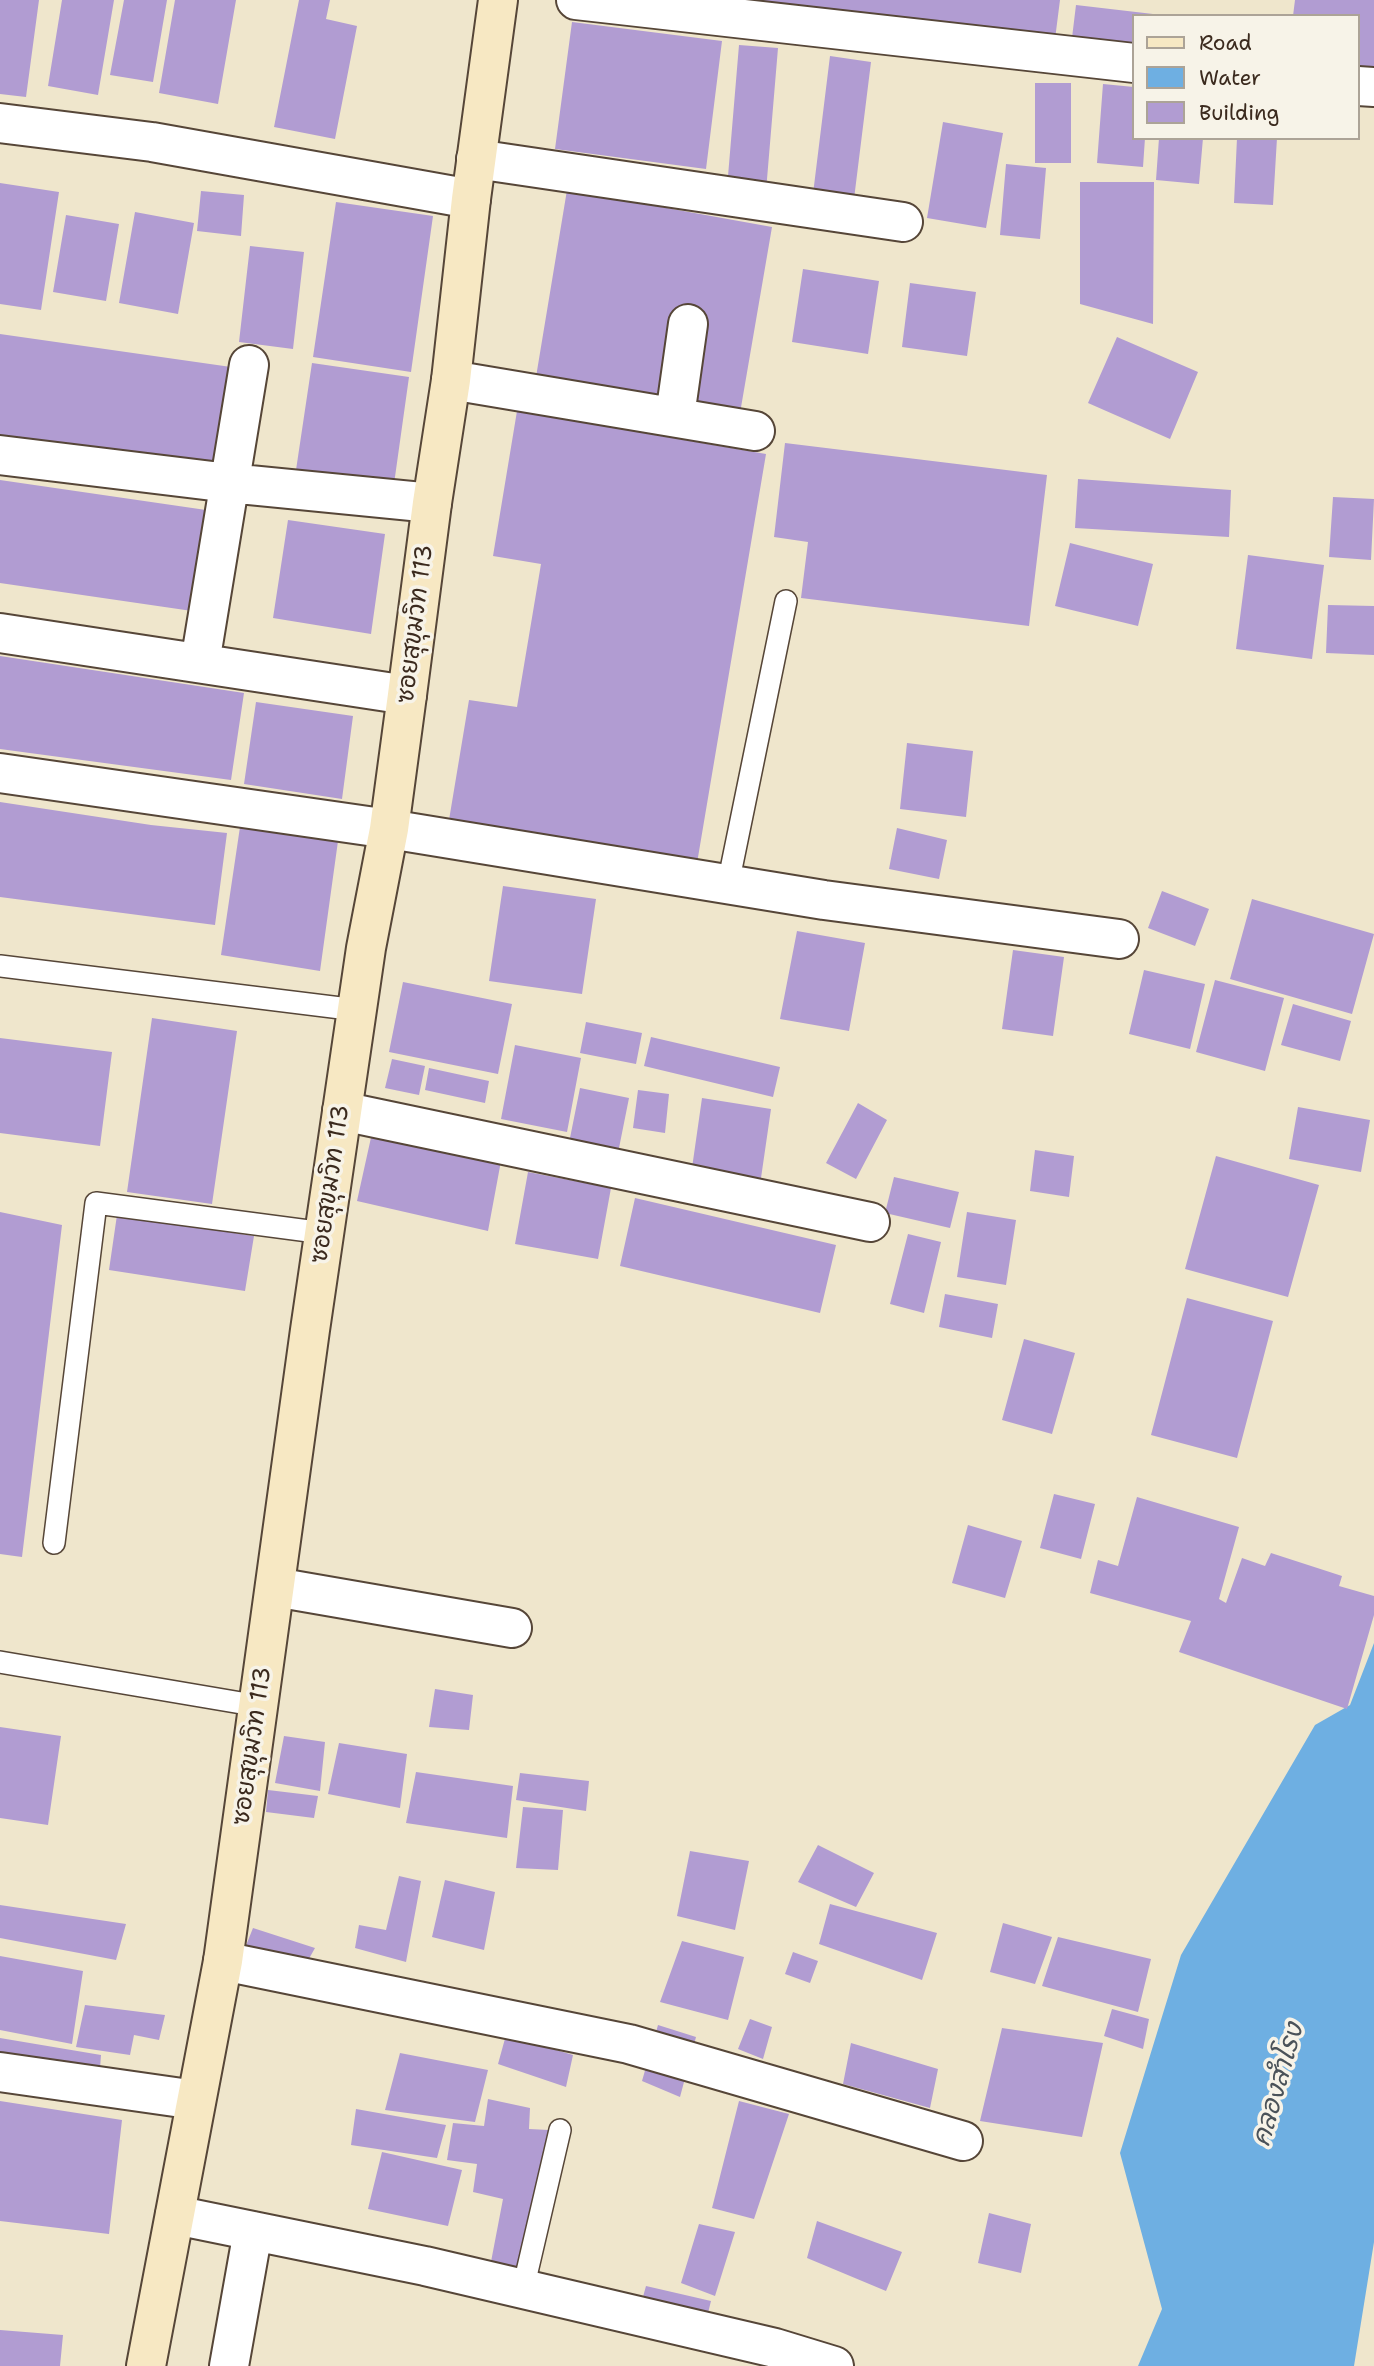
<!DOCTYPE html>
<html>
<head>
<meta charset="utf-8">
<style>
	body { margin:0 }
	#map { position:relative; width:1374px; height:2366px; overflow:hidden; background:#efe6cc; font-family:"Shantell Sans",sans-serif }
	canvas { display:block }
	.legend { position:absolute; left:1132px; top:14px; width:228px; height:126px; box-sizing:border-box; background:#f7f3e8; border:2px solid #aca397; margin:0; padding:9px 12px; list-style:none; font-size:21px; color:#3b2a1e }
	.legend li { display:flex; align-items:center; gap:14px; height:35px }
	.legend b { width:35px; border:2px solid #aca397 }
</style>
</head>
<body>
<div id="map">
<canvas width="1374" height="2366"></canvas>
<ul class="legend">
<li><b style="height:9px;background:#f7e8c3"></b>Road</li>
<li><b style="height:19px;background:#6eafe2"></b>Water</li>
<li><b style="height:19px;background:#b19cd2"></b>Building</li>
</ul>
</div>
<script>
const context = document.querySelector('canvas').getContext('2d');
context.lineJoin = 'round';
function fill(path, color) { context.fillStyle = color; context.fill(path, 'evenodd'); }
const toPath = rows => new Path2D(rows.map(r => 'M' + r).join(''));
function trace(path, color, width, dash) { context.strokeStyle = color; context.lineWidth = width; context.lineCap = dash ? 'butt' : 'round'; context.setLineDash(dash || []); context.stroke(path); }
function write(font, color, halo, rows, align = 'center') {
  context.font = font + ' "Shantell Sans","Playpen Sans Thai",sans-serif'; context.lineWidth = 7; context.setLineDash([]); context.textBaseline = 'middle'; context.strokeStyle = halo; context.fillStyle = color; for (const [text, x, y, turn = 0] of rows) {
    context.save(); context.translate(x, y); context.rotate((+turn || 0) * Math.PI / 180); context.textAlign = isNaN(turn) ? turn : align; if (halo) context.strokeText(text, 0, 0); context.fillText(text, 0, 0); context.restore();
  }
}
const water = toPath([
	[1374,1643,1374,2242,1354,2366,1138,2366,1162,2309,1120,2153,1181,1955,1315,1725,1350,1705]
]);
const building = toPath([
	[0,0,39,0,26,97,0,94],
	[62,0,114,0,98,95,48,86],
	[124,0,167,0,153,82,110,75],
	[175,0,236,0,218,104,159,93],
	[299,0,330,0,326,19,357,26,335,139,274,127],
	[680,0,1060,0,1054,47],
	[1295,0,1374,0,1374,81,1358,79,1358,16,1293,16],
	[1076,5,1153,14,1153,16,1134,16,1134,53,1071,46],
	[572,22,722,41,706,169,555,149],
	[739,45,778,48,766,191,727,188],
	[830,56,871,62,853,207,812,202],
	[1035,83,1071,83,1071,163,1035,163],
	[1103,84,1134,87,1134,138,1145,138,1143,167,1097,163],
	[943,122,1003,133,986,228,927,218],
	[1159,138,1203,138,1199,184,1156,180],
	[1237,138,1277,138,1273,205,1234,203],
	[1006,164,1046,168,1040,239,1000,235],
	[1080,182,1154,182,1153,324,1080,304],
	[0,183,59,192,41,310,0,304],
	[567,190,772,227,739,419,535,383],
	[201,191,244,195,241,236,197,231],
	[336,202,433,216,411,372,313,357],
	[135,212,194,223,178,314,119,303],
	[66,215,119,224,106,301,53,292],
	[250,246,304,252,293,349,239,342],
	[803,269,879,281,868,354,792,342],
	[910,283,976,292,967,356,902,347],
	[0,334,231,367,217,468,0,437],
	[1117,337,1198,372,1170,439,1088,403],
	[312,363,409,377,394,484,296,470],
	[517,411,766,454,695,875,447,832,469,700,517,707,541,564,493,556],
	[785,443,1047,475,1029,626,801,598,808,542,774,537],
	[1078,479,1231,490,1229,537,1075,528],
	[0,480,206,510,192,611,0,583],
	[1333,497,1374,499,1371,560,1329,557],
	[288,520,385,534,371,634,273,618],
	[1070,543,1153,564,1138,626,1055,606],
	[1248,555,1324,565,1312,659,1236,649],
	[1328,605,1374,606,1374,655,1326,653],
	[0,656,244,693,231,780,0,749],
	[256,702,353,716,342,799,244,784],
	[907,743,973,751,966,817,900,809],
	[0,802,151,825,227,833,215,925,0,897],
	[240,827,338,841,320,971,221,955],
	[897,828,947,840,939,879,889,869],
	[503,886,596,899,582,994,489,981],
	[1162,891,1209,909,1195,946,1148,928],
	[1252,899,1374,934,1352,1014,1230,979],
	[797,931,865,943,849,1031,780,1019],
	[1013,950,1064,957,1053,1036,1002,1029],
	[1144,970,1205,984,1190,1049,1129,1034],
	[1215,980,1284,998,1265,1071,1196,1052],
	[403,982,512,1004,498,1074,389,1052],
	[1293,1004,1351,1021,1340,1061,1281,1045],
	[152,1018,237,1031,212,1204,127,1192],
	[586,1022,642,1033,636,1064,580,1053],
	[651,1037,780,1067,773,1097,644,1066],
	[0,1038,112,1052,100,1146,0,1133],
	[515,1045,581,1058,567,1132,501,1119],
	[392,1059,425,1066,419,1095,385,1088],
	[429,1068,489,1081,485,1103,425,1090],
	[580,1088,629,1098,618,1153,569,1143],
	[638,1090,669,1094,665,1133,633,1128],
	[702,1098,771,1109,761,1178,692,1168],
	[858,1103,887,1120,856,1179,826,1163],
	[1298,1107,1370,1120,1361,1172,1289,1159],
	[372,1133,501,1161,488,1231,357,1201],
	[1035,1150,1074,1156,1069,1197,1030,1191],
	[1216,1156,1319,1185,1288,1297,1185,1269],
	[528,1172,611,1188,598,1259,515,1244],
	[894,1177,959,1192,950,1228,885,1213],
	[635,1198,836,1245,820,1313,620,1266],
	[0,1212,62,1225,22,1557,0,1554],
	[967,1212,1016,1220,1006,1285,957,1277],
	[117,1215,254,1236,245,1291,109,1270],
	[908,1234,941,1242,924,1313,890,1304],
	[945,1294,998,1304,992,1338,939,1327],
	[1187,1298,1273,1321,1237,1458,1151,1435],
	[1024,1339,1075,1353,1052,1434,1002,1420],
	[1054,1494,1095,1504,1081,1559,1040,1548],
	[1137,1497,1239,1527,1219,1599,1226,1603,1242,1558,1265,1566,1271,1553,1342,1576,1339,1586,1374,1596,1374,1615,1347,1709,1179,1652,1191,1621,1090,1593,1098,1560,1118,1566],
	[968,1525,1022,1541,1005,1598,952,1583],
	[435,1689,473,1695,469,1730,429,1727],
	[0,1727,61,1736,48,1825,0,1818],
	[284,1736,325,1742,320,1791,275,1783],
	[339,1743,407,1754,400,1808,328,1794],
	[416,1772,513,1786,507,1838,406,1823],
	[520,1773,589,1781,586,1811,516,1800],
	[268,1790,318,1796,314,1818,266,1812],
	[523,1807,563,1810,558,1870,516,1868],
	[818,1845,874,1873,856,1907,798,1882],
	[690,1851,749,1861,735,1930,677,1916],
	[399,1876,421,1881,406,1962,355,1948,359,1925,386,1930],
	[445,1880,495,1892,484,1950,432,1937],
	[830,1904,937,1933,922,1980,819,1944],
	[0,1905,126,1924,116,1960,0,1938],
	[1003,1923,1052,1937,1035,1984,990,1972],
	[253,1928,315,1948,306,1964,245,1948],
	[1058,1937,1151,1959,1138,2012,1042,1986],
	[682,1941,744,1957,728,2020,660,2002],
	[793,1952,818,1961,810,1983,785,1974],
	[0,1956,83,1971,72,2044,0,2030],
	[85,2005,165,2015,159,2040,134,2035,130,2055,76,2047],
	[1112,2009,1149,2019,1143,2049,1104,2036],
	[750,2019,772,2027,763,2059,738,2049],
	[658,2025,696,2037,680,2097,642,2081],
	[1002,2028,1103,2043,1082,2137,980,2121],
	[506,2035,573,2055,566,2087,498,2064],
	[0,2038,101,2055,99,2082,0,2066],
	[851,2043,938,2069,930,2108,843,2084],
	[400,2053,488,2070,475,2122,385,2110],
	[488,2099,530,2108,529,2129,549,2130,521,2273,490,2267,503,2199,473,2192,477,2164,447,2160,453,2123,484,2126],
	[0,2101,122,2120,109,2234,0,2221],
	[739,2101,789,2114,754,2219,712,2208],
	[356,2109,446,2125,437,2158,351,2145],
	[382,2152,462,2170,448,2226,368,2209],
	[989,2213,1031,2224,1021,2273,978,2263],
	[817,2221,902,2252,886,2291,807,2258],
	[699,2224,735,2232,715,2296,681,2283],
	[646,2286,711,2301,706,2321,641,2304],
	[0,2330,63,2335,60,2366,0,2366]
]);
const service = toPath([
	[728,884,786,601],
	[0,966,357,1010],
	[54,1543,96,1203,324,1233],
	[0,1662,259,1706],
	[523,2289,560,2130]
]);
const minor = toPath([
	[576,0,1134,63],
	[1358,86,1374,87],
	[0,123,152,142,471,199],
	[476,159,903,222],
	[451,380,755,431],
	[675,416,688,324],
	[0,455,229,483,432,503],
	[0,633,407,695],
	[200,663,249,365],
	[0,773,389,829,824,900,1119,939],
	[342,1111,870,1222],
	[275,1587,512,1628],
	[223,1961,629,2044,963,2141],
	[0,2072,196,2100],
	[175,2215,425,2266,775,2348,834,2366],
	[229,2366,253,2231]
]);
const secondary = toPath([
	[146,2366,223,1961,310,1330,366,948,389,829,407,695,432,503,451,380,471,199,498,0]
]);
const streetNames = [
	["ซอยสุขุมวิท 113",416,624,-83],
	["ซอยสุขุมวิท 113",331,1184,-82],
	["ซอยสุขุมวิท 113",253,1746,-82]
];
const waterNames = [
	["คลองสำโรง",1279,2085,-74]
];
fill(water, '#6eafe2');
fill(building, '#b19cd2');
trace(service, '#564638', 24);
trace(minor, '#564638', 42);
trace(secondary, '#564638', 42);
trace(service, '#fff', 21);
trace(minor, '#fff', 38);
trace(secondary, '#f7e8c3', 38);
write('24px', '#3b2a1e', '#f7f3e8', streetNames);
write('italic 26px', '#4a5259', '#f7f3e8', waterNames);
</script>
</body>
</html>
